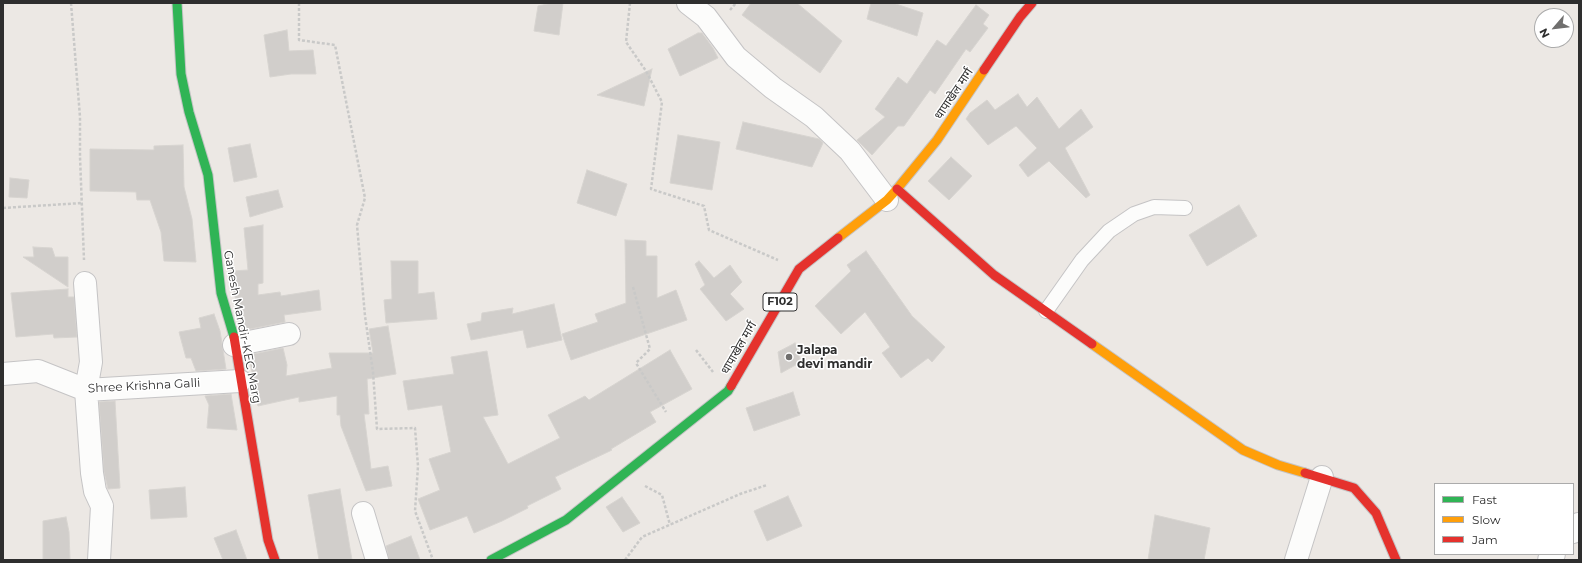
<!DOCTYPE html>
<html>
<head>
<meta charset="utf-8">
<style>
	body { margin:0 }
	#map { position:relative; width:1582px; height:563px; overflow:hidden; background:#ece8e4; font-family:Montserrat,sans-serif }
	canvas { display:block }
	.frame { position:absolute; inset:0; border:4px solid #2e2e2e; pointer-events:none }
	.legend { position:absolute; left:1434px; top:483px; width:140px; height:72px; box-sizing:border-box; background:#fff; border:1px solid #ababab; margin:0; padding:5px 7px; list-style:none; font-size:12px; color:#2e2e2e }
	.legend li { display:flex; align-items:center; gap:8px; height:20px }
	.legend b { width:20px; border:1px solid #ababab }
	.north { position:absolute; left:1534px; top:8px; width:40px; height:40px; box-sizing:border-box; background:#fff; border:1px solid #ababab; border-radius:50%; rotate:242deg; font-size:11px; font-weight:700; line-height:16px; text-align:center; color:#2e2e2e }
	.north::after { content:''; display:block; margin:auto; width:14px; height:18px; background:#706f6e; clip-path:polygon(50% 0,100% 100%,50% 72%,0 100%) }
</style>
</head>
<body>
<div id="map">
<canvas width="1582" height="563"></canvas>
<div class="frame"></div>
<ul class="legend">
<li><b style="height:5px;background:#30b455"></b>Fast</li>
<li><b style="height:5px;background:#ff9f0a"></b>Slow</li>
<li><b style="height:5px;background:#e5322d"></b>Jam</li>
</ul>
<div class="north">N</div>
</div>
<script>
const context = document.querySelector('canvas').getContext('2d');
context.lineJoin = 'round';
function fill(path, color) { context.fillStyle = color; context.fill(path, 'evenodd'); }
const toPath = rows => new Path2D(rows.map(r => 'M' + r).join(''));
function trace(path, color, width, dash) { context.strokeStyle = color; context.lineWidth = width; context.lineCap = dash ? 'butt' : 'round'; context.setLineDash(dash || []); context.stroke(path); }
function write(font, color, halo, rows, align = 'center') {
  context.font = font + ' Montserrat,"Noto Sans Devanagari",sans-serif'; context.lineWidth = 3; context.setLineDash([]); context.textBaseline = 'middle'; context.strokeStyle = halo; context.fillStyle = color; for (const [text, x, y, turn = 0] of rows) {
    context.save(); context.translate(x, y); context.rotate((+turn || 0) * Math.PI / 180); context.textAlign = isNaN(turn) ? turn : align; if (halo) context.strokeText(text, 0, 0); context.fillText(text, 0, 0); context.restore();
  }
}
const building = toPath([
	[552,3,563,3,559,35,534,31,538,6,552,3],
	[751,3,797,3,842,41,820,73,742,15,751,3],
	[871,3,893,3,923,13,917,36,867,19,871,3],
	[976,5,989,15,983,24,988,28,970,52,966,49,935,94,930,90,904,126,898,126,872,155,857,140,885,117,875,109,898,77,907,84,937,40,946,46,976,5],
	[287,30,289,51,313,50,316,74,291,74,270,77,264,35,287,30],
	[698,33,702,33,713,48,718,58,680,76,668,49,698,33],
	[652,69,644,106,597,95,652,69],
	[1018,94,1027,107,1037,97,1059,129,1081,109,1093,127,1065,148,1090,195,1086,198,1049,161,1028,177,1019,165,1037,148,1016,126,988,145,966,119,970,113,987,100,995,110,1018,94],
	[743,122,819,139,823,143,812,167,736,149,743,122],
	[678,135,720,142,712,190,670,183,678,135],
	[250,144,257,177,234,182,228,148,250,144],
	[183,145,184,187,192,219,196,262,164,261,161,232,150,200,137,200,136,192,90,191,90,149,154,150,154,146,183,145],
	[951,157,972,176,949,200,928,181,951,157],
	[587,170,627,184,616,216,577,203,587,170],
	[10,178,29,180,27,198,9,197,10,178],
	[278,190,283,207,250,217,246,197,278,190],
	[1239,205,1257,236,1207,266,1189,235,1239,205],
	[263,225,263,283,258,284,258,295,280,292,281,296,319,290,321,310,284,315,285,322,245,330,233,290,231,271,248,270,244,228,263,225],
	[625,240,646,241,646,256,657,256,657,298,676,290,687,320,571,360,562,334,598,322,595,314,626,303,625,240],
	[33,247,52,248,55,257,68,257,68,287,23,257,34,257,33,247],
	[866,251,912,316,945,347,932,362,928,358,901,378,882,353,890,347,865,312,841,334,815,306,851,271,847,265,866,251],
	[391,261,418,261,418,294,434,292,437,319,386,323,384,300,392,299,391,261],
	[699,261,714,278,730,265,742,282,730,294,744,309,726,321,700,289,705,285,695,264,699,261],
	[68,289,68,297,74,297,77,337,54,338,53,334,16,337,11,293,68,289],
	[554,304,562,340,527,348,523,330,471,340,467,324,481,321,482,313,513,308,512,314,554,304],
	[214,314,220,331,226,369,196,371,191,358,186,358,179,332,201,328,199,318,214,314],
	[388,326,396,374,367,379,369,414,364,414,371,469,388,466,392,486,366,491,341,426,340,415,337,415,337,396,299,402,299,397,258,406,249,355,283,348,287,365,286,376,332,368,329,353,373,353,369,329,388,326],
	[795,343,801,362,781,373,778,352,795,343],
	[670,350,692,389,650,412,656,422,611,449,612,450,555,477,561,489,527,506,528,508,502,521,474,533,467,516,430,530,418,499,440,490,429,459,451,452,442,405,408,410,403,381,454,374,451,357,487,351,498,415,483,417,508,464,560,438,548,415,585,396,589,400,670,350],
	[793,392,800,415,754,431,746,408,793,392],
	[231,394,237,430,207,428,209,405,205,396,231,394],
	[115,401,120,488,108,489,104,472,99,402,115,401],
	[185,487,187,517,151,519,149,490,185,487],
	[340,489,352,560,319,560,308,495,340,489],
	[788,496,802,526,767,541,754,511,788,496],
	[622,497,640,523,623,532,606,507,622,497],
	[1155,515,1210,528,1204,560,1148,560,1155,515],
	[66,517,69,532,70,560,43,560,43,521,66,517],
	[236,530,247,560,223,560,214,538,236,530],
	[411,536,420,560,389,560,386,546,411,536]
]);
const path = toPath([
	[71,3,80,117,80,157,84,260],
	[299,3,299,40,335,45,365,198,357,225,365,316,373,372,377,429,415,428,418,466,415,511,433,560],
	[630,3,626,42,646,71,662,102,651,189,704,206,709,230,778,260],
	[730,10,736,3],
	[3,208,82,203],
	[633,287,650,349,636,363,666,412],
	[696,350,713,372],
	[645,486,662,495,670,525],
	[625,560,642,537,740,494,767,485]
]);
const lane = toPath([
	[1046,311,1082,260,1109,231,1134,214,1154,207,1185,208]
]);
const street = toPath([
	[688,3,706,17,736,57,773,88,814,117,850,151,887,200],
	[85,283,91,362,86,390,92,473,95,491,102,506,99,560],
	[234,345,289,334],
	[3,374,38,371,86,390,240,381],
	[363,513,377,560],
	[1573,532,1579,524],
	[1296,560,1322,477],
	[1549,560,1554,554]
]);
const fast = toPath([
	[177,3,181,74,189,112,208,175,221,293,234,337],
	[491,560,566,520,728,391,731,386]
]);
const slow = toPath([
	[838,238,887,200,897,189,937,140,984,70],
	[1092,344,1243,450,1278,465,1305,473]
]);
const jam = toPath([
	[984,70,1020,17,1032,3],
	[897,189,994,275,1092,344],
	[234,337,268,540,275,560],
	[731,386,799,269,838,238],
	[1305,473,1354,488,1376,513,1396,560]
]);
const markers = [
	[789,357,4,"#706f6e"]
];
const shields = [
	[780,302,34]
];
const shieldNames = [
	["F102",780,302]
];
const streetNames = [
	["धापाखेल मार्ग",954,94,-56],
	["Ganesh Mandir-KEC Marg",242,327,79],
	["धापाखेल मार्ग",739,348,-60],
	["Shree Krishna Galli",144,386,-3]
];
const poiNames = [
	["Jalapa",797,350],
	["devi mandir",797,364]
];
fill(building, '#d1cecb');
trace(building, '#d7d4d0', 1);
trace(lane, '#c5c4c5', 16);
trace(street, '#c5c4c5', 24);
trace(fast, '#c5c4c5', 11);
trace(slow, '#c5c4c5', 11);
trace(jam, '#c5c4c5', 11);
trace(path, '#c9c9c8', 2.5, [3, 2]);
trace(lane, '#fcfcfb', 14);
trace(street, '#fcfcfb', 22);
trace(fast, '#30b455', 9);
trace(slow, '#ff9f0a', 9);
trace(jam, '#e5322d', 9);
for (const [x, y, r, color] of markers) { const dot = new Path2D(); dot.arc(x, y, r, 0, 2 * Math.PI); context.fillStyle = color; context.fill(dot); trace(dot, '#fff', 1.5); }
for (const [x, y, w] of shields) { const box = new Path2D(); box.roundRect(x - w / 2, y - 9, w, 18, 3); context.fillStyle = '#fff'; context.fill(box); trace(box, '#2e2e2e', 1); }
write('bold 11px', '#2e2e2e', null, shieldNames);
write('12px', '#2e2e2e', '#fff', streetNames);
write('bold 12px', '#2e2e2e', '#fff', poiNames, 'left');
</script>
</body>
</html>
